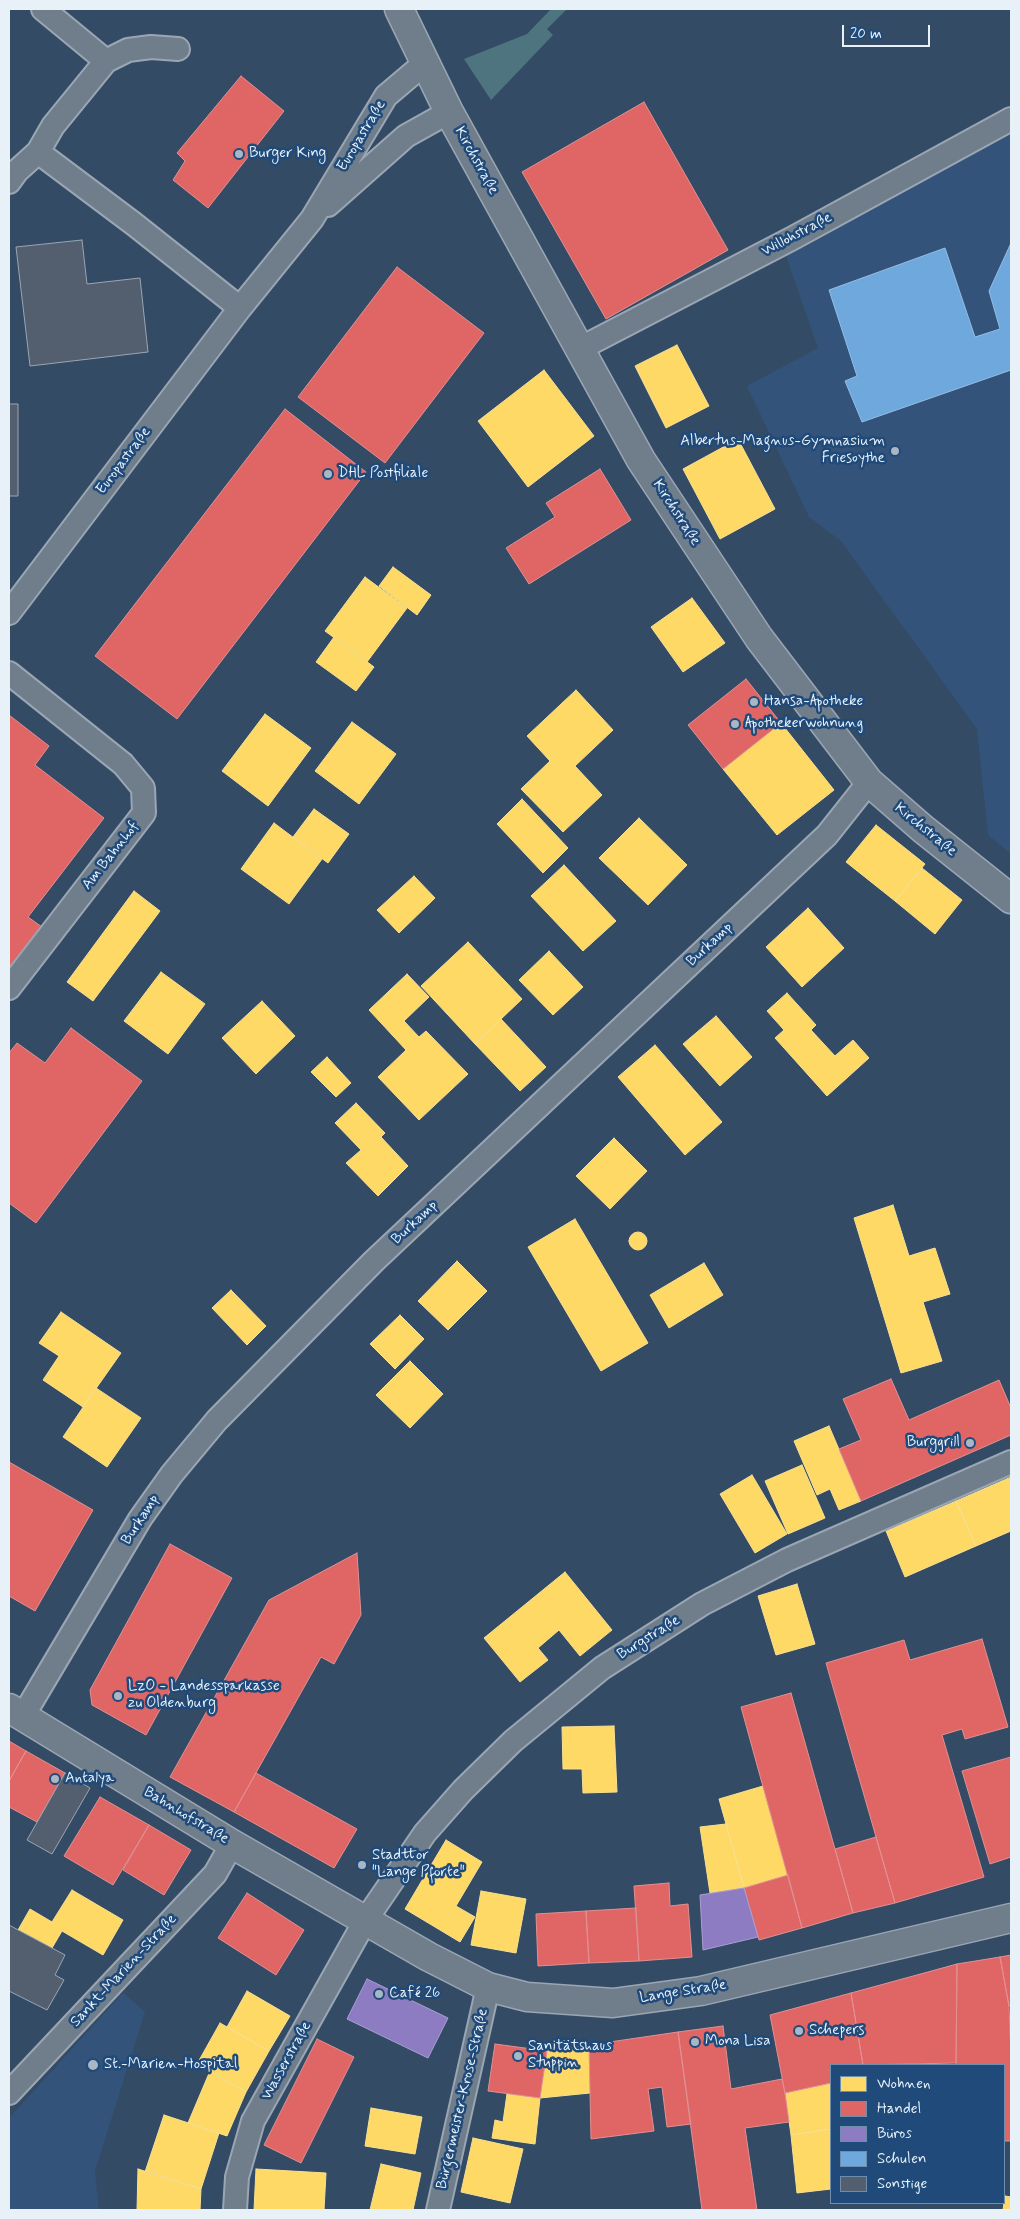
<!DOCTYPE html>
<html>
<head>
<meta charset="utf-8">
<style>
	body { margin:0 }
	#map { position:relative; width:1020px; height:2219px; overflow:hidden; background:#344b65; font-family:Mynerve,sans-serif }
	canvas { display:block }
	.frame { position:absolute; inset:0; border:10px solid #e8f1f8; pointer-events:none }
	.legend { position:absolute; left:830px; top:2064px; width:175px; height:140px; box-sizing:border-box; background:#1f4a7a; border:1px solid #6f8dac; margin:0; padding:6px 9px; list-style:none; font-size:15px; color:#e8f1f8 }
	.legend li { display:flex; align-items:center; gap:10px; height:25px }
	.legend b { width:25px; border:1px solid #6f8dac }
	.scale { position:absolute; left:842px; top:25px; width:88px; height:22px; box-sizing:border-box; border:2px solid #e8f1f8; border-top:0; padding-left:6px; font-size:15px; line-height:18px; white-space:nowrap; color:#e8f1f8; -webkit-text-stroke:4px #1f4a7a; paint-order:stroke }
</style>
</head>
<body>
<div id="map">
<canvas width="1020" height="2219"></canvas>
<div class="frame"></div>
<ul class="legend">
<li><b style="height:14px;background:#ffd966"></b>Wohnen</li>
<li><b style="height:14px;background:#e06666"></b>Handel</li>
<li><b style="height:14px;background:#8e7cc3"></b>Büros</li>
<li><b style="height:14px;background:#6fa8dc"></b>Schulen</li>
<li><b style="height:14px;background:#535f6f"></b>Sonstige</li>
</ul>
<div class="scale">20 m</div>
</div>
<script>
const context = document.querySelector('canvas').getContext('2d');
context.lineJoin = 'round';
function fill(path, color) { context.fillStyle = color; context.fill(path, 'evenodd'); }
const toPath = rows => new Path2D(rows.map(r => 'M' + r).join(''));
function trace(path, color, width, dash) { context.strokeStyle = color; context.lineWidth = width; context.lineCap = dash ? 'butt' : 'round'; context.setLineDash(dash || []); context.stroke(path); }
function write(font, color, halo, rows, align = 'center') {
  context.font = font + ' Mynerve,sans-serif'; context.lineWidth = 5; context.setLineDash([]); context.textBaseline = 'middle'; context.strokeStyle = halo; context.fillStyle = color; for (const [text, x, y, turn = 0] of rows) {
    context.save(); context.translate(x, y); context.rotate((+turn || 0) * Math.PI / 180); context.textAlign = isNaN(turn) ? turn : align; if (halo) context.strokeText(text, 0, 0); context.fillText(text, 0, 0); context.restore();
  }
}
const built = toPath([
	[1011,134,1011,854,988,835,977,729,841,541,809,517,747,386,818,348,786,256,813,243,925,175],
	[123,1993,145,2012,95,2171,99,2210,9,2210,9,2118]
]);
const green = toPath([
	[551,9,567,9,547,29,553,35,491,100,464,59,527,34]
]);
const homes = toPath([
	[677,345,709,406,666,428,635,366,677,345],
	[544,370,594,436,528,487,478,421,544,370],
	[738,439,775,509,720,539,683,469,738,439],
	[393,567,431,595,417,615,379,586,393,567],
	[365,577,407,608,367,662,325,631,365,577],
	[692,598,725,643,683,672,651,627,692,598],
	[334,637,374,667,356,691,316,662,334,637],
	[576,690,613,730,575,766,602,795,563,832,521,789,550,761,527,736,576,690],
	[265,714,311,748,268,806,222,771,265,714],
	[352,722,396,754,359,804,315,771,352,722],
	[781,723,834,790,777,835,723,769,781,723],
	[522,799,568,848,543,873,497,824,522,799],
	[314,809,349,834,328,863,293,837,314,809],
	[639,818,687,865,648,905,599,858,639,818],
	[274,823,322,859,289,904,241,869,274,823],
	[876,825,925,864,895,901,846,862,876,825],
	[564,865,616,921,583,951,531,896,564,865],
	[922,868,962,900,935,934,895,901,922,868],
	[414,876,435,898,399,933,377,910,414,876],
	[134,891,160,911,93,1001,67,982,134,891],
	[808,908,844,948,802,987,766,947,808,908],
	[468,942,522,999,475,1044,421,986,468,942],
	[549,951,583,987,553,1015,519,980,549,951],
	[161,972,205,1004,168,1054,124,1021,161,972],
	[407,974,429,997,404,1021,419,1037,426,1031,468,1074,419,1120,378,1077,406,1050,369,1010,407,974],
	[787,993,816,1025,811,1030,835,1056,853,1040,869,1058,827,1096,775,1038,784,1030,767,1011,787,993],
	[262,1001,295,1036,256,1074,222,1038,262,1001],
	[716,1016,752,1057,720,1086,683,1044,716,1016],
	[501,1019,546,1067,520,1091,475,1044,501,1019],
	[655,1045,722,1122,685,1155,618,1077,655,1045],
	[327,1057,351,1083,336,1097,311,1072,327,1057],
	[356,1103,385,1133,381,1137,408,1166,378,1196,346,1163,361,1150,335,1123,356,1103],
	[614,1138,647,1171,610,1209,576,1176,614,1138],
	[893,1205,909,1256,935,1248,950,1294,923,1302,942,1361,901,1373,854,1218,893,1205],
	[575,1219,648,1343,601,1371,528,1247,575,1219],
	'629 1241a9 9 0 1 1 18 0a9 9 0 1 1-18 0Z',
	[457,1261,487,1291,448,1330,418,1301,457,1261],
	[704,1263,723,1295,669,1328,650,1295,704,1263],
	[231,1290,266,1326,247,1345,212,1308,231,1290],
	[61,1312,121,1353,83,1407,43,1380,59,1356,39,1343,61,1312],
	[400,1315,424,1339,395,1369,370,1344,400,1315],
	[410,1361,443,1394,410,1428,376,1395,410,1361],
	[96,1388,141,1418,107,1467,63,1437,96,1388],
	[829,1426,861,1501,839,1510,830,1489,817,1495,794,1441,829,1426],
	[802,1465,825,1518,788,1534,765,1481,802,1465],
	[752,1475,787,1534,755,1553,720,1494,752,1475],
	[1011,1477,1011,1531,976,1546,956,1501,1011,1477],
	[956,1501,976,1546,905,1577,886,1531,956,1501],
	[565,1572,612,1630,580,1656,559,1630,538,1648,548,1660,520,1682,484,1638,565,1572],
	[797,1584,815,1644,776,1655,758,1596,797,1584],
	[614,1726,617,1792,583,1793,582,1769,563,1769,562,1727,614,1726],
	[763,1786,788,1875,744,1888,719,1799,763,1786],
	[726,1824,744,1888,710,1893,700,1827,726,1824],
	[446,1840,482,1862,456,1906,475,1917,460,1942,405,1909,446,1840],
	[72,1890,123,1920,103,1955,62,1931,52,1948,18,1930,30,1909,52,1922,72,1890],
	[481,1891,526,1899,516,1953,471,1945,481,1891],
	[247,1991,290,2016,269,2051,227,2027,247,1991],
	[220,2023,269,2051,246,2092,197,2064,220,2023],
	[589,2045,590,2093,540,2098,547,2051,589,2045],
	[210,2071,246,2092,227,2136,188,2123,210,2071],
	[831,2083,831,2129,791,2135,785,2093,831,2083],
	[507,2094,540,2098,535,2144,492,2138,495,2120,503,2122,507,2094],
	[371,2108,422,2117,415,2154,365,2146,371,2108],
	[164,2115,219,2133,201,2189,145,2172,164,2115],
	[831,2129,831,2189,797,2193,791,2135,831,2129],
	[473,2138,523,2149,510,2203,461,2192,473,2138],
	[381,2164,421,2173,413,2210,370,2210,381,2164],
	[138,2169,201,2189,200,2210,137,2210,138,2169],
	[256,2169,326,2173,324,2210,254,2210,256,2169],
	[1005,2196,1011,2197,1011,2210,1003,2210,1005,2196]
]);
const shops = toPath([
	[241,76,284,111,208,208,173,180,185,161,177,153,241,76],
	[644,102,728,250,606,319,522,172,644,102],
	[397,267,484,333,385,463,298,397,397,267],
	[285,409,366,472,177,719,95,656,285,409],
	[600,469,631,520,529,584,506,548,555,517,546,503,600,469],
	[746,679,781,723,723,769,688,725,746,679],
	[9,715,49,746,35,765,104,818,28,917,42,927,9,970,9,715],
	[71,1028,142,1081,36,1223,9,1203,9,1053,17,1043,45,1063,71,1028],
	[891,1379,909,1420,999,1380,1011,1408,1011,1435,861,1501,839,1449,861,1440,843,1399,891,1379],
	[9,1462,93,1510,35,1611,9,1596,9,1462],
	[170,1544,232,1578,146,1735,92,1705,90,1690,170,1544],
	[357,1553,361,1615,334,1664,321,1657,234,1812,170,1777,269,1600,357,1553],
	[982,1639,1008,1727,965,1739,962,1729,942,1735,984,1877,895,1903,826,1663,904,1640,910,1660,982,1639],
	[791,1693,853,1913,802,1928,741,1707,791,1693],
	[9,1741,26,1751,9,1781,9,1741],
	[26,1751,65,1773,37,1822,9,1807,9,1781,26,1751],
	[1011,1757,1011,1857,990,1864,962,1771,1011,1757],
	[256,1773,357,1829,334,1868,234,1812,256,1773],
	[100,1797,149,1825,113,1885,64,1856,100,1797],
	[149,1825,191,1850,164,1895,123,1870,149,1825],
	[876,1837,895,1903,853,1913,835,1849,876,1837],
	[788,1875,802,1928,759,1940,744,1888,788,1875],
	[669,1883,670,1906,688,1904,692,1957,639,1961,634,1886,669,1883],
	[247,1893,304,1930,276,1975,218,1938,247,1893],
	[636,1908,639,1961,589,1963,586,1911,636,1908],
	[586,1911,589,1963,538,1966,536,1914,586,1911],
	[1011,1955,1011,2006,1009,2006,1000,1957,1011,1955],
	[1000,1957,1009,2006,1011,2055,1011,2141,1004,2141,1004,2065,956,2065,957,1964,1000,1957],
	[957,1964,956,2063,863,2065,851,1993,957,1964],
	[851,1993,863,2065,831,2065,831,2083,785,2093,770,2015,851,1993],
	[723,2026,731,2089,782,2079,785,2093,789,2122,745,2128,757,2210,702,2210,678,2032,723,2026],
	[678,2032,691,2124,667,2127,662,2087,648,2089,654,2131,591,2139,589,2045,678,2032],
	[317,2039,354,2057,301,2163,264,2145,317,2039],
	[495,2044,547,2051,540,2098,488,2091,495,2044]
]);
const offices = toPath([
	[744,1888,758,1937,703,1950,700,1895,744,1888],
	[367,1979,448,2018,428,2058,347,2019,367,1979]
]);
const schools = toPath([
	[1011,243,1011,370,862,422,845,381,857,376,829,290,945,248,975,337,1000,329,989,291,1011,243]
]);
const building = toPath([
	[82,240,87,284,140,278,148,352,30,366,16,247,82,240],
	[9,404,18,404,18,496,9,496,9,404],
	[65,1773,90,1788,52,1854,27,1840,65,1773],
	[9,1925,65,1955,55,1975,64,1980,47,2010,9,1991,9,1925]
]);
const minor = toPath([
	[43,9,106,61],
	[38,152,53,126,106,61,128,50,151,47,178,49],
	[9,182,17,171,38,152,134,224,240,308],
	[328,205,406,136,449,112],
	[581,348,793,238,1011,119],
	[9,613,240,308,312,219,386,96,425,63],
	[9,673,123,764,143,788,144,813,9,988],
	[23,1716,140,1519,172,1474,217,1420,374,1261,827,835,869,782],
	[9,2093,215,1874,232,1844],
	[235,2210,237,2177,253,2121,365,1921,425,1833,463,1790,513,1741,602,1668,702,1604,787,1560,1011,1462],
	[438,2210,488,1987]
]);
const tertiary = toPath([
	[399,9,449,112,641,460,759,638,869,782,923,829,1011,899],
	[9,1708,232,1844,429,1957,488,1987,527,1997,613,2003,701,1991,1011,1918]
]);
const markers = [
	[239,154,5,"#a9b7c5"],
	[895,451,5,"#a9b7c5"],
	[328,474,5,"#a9b7c5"],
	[754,702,5,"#a9b7c5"],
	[735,724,5,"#a9b7c5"],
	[970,1443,5,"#a9b7c5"],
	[118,1696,5,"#a9b7c5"],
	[55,1779,5,"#a9b7c5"],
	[362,1865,5,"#a9b7c5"],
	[379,1994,5,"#a9b7c5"],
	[799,2031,5,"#a9b7c5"],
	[695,2042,5,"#a9b7c5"],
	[518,2056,5,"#a9b7c5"],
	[93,2065,6,"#a9b7c5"]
];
const streetNames = [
	["Europastraße",362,136,-59],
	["Kirchstraße",476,161,61],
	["Willohstraße",797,235,-28],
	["Europastraße",124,461,-53],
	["Kirchstraße",676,513,57],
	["Kirchstraße",925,830,39],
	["Am Bahnhof",111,856,-52],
	["Burkamp",710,945,-43],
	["Burkamp",415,1223,-43],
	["Burkamp",141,1520,-57],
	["Burgstraße",649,1638,-32],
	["Bahnhofstraße",186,1816,31],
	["Sankt-Marien-Straße",124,1971,-47],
	["Lange Straße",683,1992,-9],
	["Wasserstraße",287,2061,-61],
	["Bürgermeister-Krose-Straße",463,2099,-77]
];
const poiNames = [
	["Burger King",249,154],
	["Albertus-Magnus-Gymnasium",885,442,"right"],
	["Friesoythe",885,459,"right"],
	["DHL Postfiliale",338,474],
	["Hansa-Apotheke",764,702],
	["Apothekerwohnung",745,724],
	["Burggrill",960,1443,"right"],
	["LzO - Landessparkasse",128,1687],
	["zu Oldenburg",128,1704],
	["Antalya",65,1779],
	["Stadttor",372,1856],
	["\"Lange Pforte\"",372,1873],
	["Café 26",389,1994],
	["Schepers",809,2031],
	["Mona Lisa",705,2042],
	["Sanitätshaus",528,2047],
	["Stuppin",528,2064],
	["St.-Marien-Hospital",104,2065]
];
fill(built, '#33537a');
fill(green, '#4e757f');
fill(homes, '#ffd966');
trace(homes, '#f8e092', 1);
fill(shops, '#e06666');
trace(shops, '#e29092', 1);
fill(offices, '#8e7cc3');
trace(offices, '#a99fd3', 1);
fill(schools, '#6fa8dc');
trace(schools, '#93bee4', 1);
fill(building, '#535f6f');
trace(building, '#9aa6b3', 1);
trace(minor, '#9aa6b3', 26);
trace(tertiary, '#9aa6b3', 31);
trace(minor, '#707e8c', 22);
trace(tertiary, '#707e8c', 28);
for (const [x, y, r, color] of markers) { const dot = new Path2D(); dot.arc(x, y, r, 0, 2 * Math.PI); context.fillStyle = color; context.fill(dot); trace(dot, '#1f4a7a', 2); }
write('15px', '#e8f1f8', '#1f4a7a', streetNames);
write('15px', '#e8f1f8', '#1f4a7a', poiNames, 'left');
</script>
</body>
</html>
